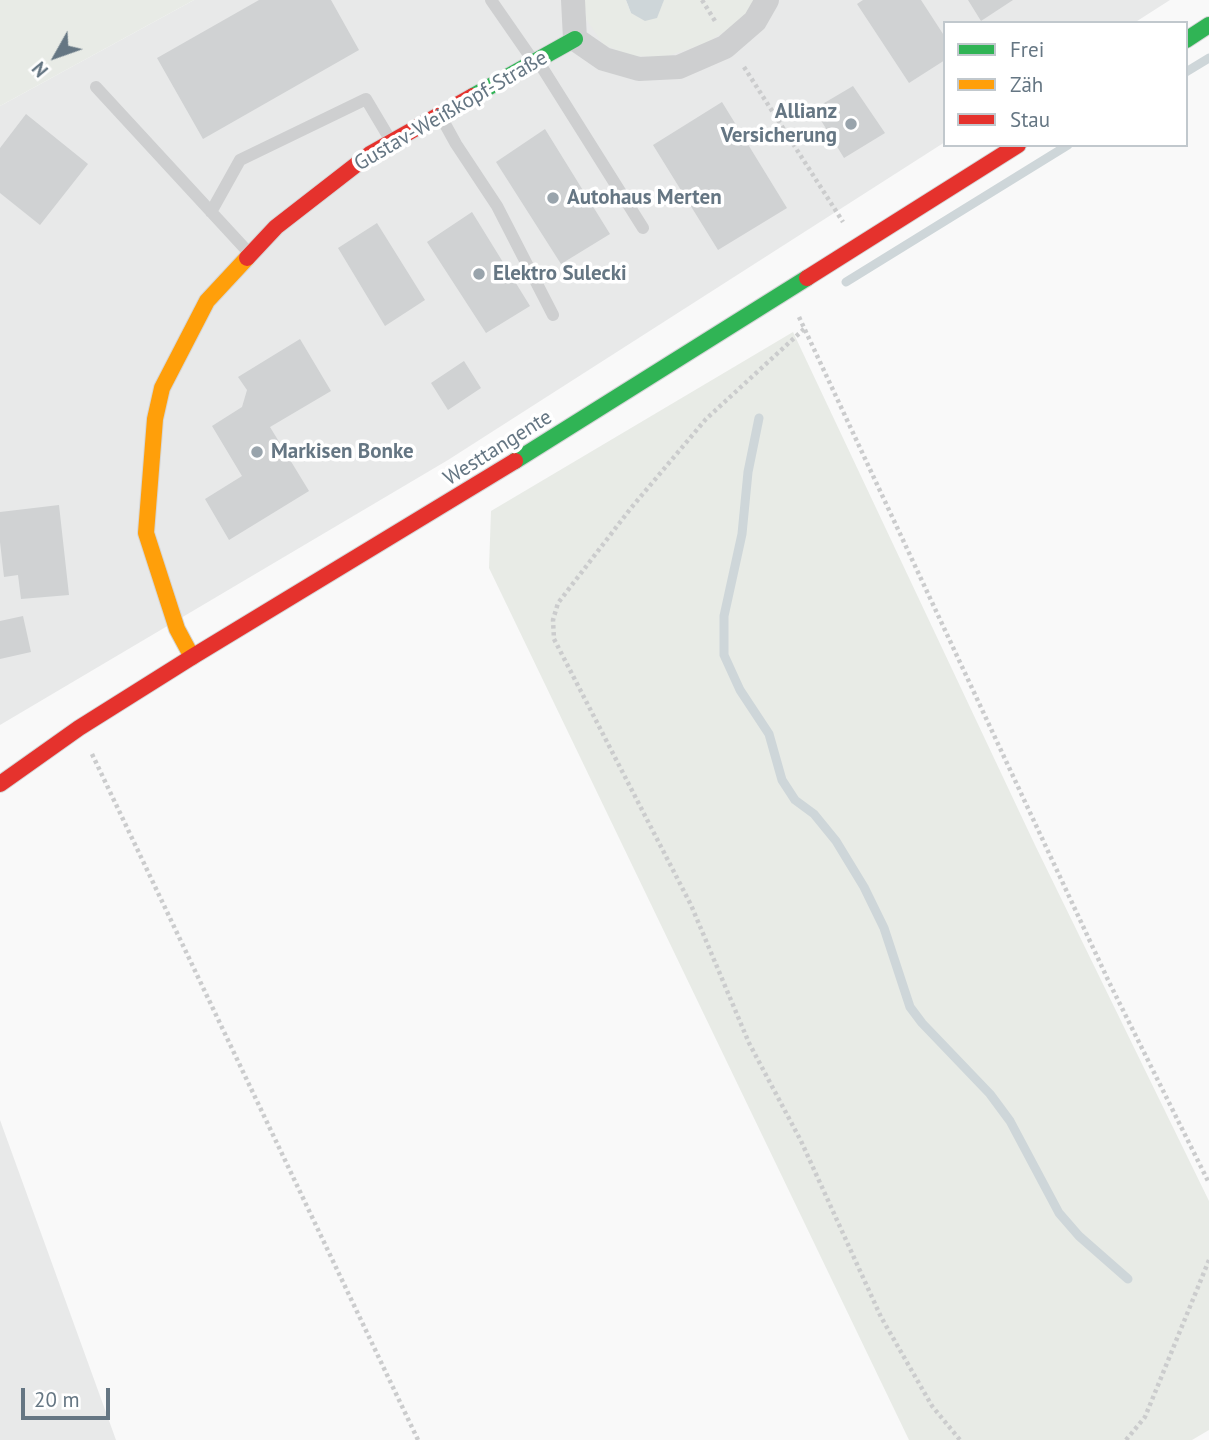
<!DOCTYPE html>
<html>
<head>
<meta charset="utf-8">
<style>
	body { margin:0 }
	#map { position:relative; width:1209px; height:1440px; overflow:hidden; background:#f9f9f9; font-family:"PT Sans",sans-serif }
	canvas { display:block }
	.legend { position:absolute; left:943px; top:21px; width:245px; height:126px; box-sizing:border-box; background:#fff; border:2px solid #c1c8cd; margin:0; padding:9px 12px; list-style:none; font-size:21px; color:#657683 }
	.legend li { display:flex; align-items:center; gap:14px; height:35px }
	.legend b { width:35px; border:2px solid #c1c8cd }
	.north { position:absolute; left:21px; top:21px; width:70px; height:70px; -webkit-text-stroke:5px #fff; paint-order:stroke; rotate:230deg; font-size:19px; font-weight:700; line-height:28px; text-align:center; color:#657683 }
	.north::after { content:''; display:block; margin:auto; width:24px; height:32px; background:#657683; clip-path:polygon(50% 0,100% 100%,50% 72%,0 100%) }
	.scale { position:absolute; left:21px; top:1388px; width:89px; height:32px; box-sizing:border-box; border:4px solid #657683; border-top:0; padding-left:9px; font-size:21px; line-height:24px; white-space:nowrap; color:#657683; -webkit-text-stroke:5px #fff; paint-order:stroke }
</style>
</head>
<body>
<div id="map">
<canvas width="1209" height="1440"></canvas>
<ul class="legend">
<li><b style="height:9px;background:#30b455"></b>Frei</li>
<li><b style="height:9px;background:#ff9f0a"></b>Zäh</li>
<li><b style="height:9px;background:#e5322d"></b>Stau</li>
</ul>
<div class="north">N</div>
<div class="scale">20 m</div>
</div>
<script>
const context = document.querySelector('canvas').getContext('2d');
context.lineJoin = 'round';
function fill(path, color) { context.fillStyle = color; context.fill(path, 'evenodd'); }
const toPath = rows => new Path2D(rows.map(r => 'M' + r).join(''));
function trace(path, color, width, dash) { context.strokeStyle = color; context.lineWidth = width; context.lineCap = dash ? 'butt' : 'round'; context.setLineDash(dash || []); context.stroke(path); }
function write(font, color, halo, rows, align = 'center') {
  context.font = font + ' "PT Sans",sans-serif'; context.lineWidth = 7; context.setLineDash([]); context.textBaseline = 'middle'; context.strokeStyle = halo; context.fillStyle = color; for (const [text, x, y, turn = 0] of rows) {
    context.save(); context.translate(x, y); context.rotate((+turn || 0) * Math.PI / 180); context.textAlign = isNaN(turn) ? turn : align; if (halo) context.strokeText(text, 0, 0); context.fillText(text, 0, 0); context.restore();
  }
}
const built = toPath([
	[194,0,584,0,586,19,756,0,1170,0,1134,23,945,23,945,142,448,460,0,725,0,106],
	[0,1120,116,1440,0,1440]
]);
const green = toPath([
	[0,0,194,0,0,106],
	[584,0,626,0,631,13,664,0,756,0,750,10,729,29,704,44,664,57,631,56,603,44,586,19],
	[793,332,1035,845,1209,1201,1209,1430,1192,1440,909,1440,489,568,491,511]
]);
const water = toPath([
	[626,0,664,0,657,18,645,21,631,13]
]);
const stream = toPath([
	[1186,72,1209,58],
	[846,282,1068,145],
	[759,418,748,472,742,534,724,616,724,655,740,690,769,734,782,780,795,800,814,814,836,841,864,887,884,928,910,1007,922,1023,990,1094,1010,1121,1059,1213,1079,1236,1128,1279]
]);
const building = toPath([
	[259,0,331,0,359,50,203,139,157,58],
	[863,0,921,0,945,37,945,60,909,83,857,4],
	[968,0,1013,0,981,21],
	[853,86,885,133,844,158,814,109],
	[722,102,787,208,718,250,653,145],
	[26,114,88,164,40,225,0,193,0,148],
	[545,129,610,234,561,264,496,162],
	[472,212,530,306,486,333,427,242],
	[377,223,425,300,385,326,338,248],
	[300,339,331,391,270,427,309,491,229,540,205,499,242,476,212,426,242,407,247,390,238,377],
	[464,361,481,388,448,410,431,383],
	[59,505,69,595,21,599,18,575,4,577,0,542,0,512],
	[23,616,31,652,0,659,0,621]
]);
const path = toPath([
	[702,0,715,21],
	[744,67,843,222],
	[799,317,1109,982,1209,1183],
	[804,329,706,419,631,508,558,603,553,620,554,639,691,905,749,1043,801,1141,881,1317,932,1406,960,1440],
	[92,754,418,1440],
	[1126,1440,1145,1417,1209,1260]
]);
const lane = toPath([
	[491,0,534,62],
	[538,61,643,228],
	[96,87,250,254],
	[440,115,456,144,497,206,553,315],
	[211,212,240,160,366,99,391,141]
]);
const street = toPath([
	[573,0,575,39,604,59,639,69,679,67,725,47,755,21,767,0]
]);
const fast = toPath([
	[1186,40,1209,25],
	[473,96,575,39],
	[515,461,807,278]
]);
const slow = toPath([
	[192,657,177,629,146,533,155,419,162,388,207,301,247,258]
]);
const jam = toPath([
	[247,258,276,227,370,154,473,96],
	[807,278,1018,145],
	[0,784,79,728,192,657,515,461]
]);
const markers = [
	[851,124,7,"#99a4ac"],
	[553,198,7,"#99a4ac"],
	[479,274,7,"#99a4ac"],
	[257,452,7,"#99a4ac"]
];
const streetNames = [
	["Gustav-Weißkopf-Straße",451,111,-30],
	["Westtangente",498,448,-32]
];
const poiNames = [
	["Allianz",837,112,"right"],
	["Versicherung",837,136,"right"],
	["Autohaus Merten",567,198],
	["Elektro Sulecki",493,274],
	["Markisen Bonke",271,452]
];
fill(built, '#e8e9e9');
fill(green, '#e8ebe6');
fill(water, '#ced6d9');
trace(stream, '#ced6d9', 9);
fill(building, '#d0d2d3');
trace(fast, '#d5d6d7', 18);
trace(slow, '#d5d6d7', 18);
trace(jam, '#d5d6d7', 18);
trace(path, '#cbcccd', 4.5, [3.5, 3.5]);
trace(lane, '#cecfd0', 12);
trace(street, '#cecfd0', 24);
trace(fast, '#30b455', 16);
trace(slow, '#ff9f0a', 16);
trace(jam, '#e5322d', 16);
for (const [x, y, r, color] of markers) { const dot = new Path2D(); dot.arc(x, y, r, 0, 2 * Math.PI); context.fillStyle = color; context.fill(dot); trace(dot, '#fff', 2.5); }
write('21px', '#657683', '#fff', streetNames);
write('bold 21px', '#657683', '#fff', poiNames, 'left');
</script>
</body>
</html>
